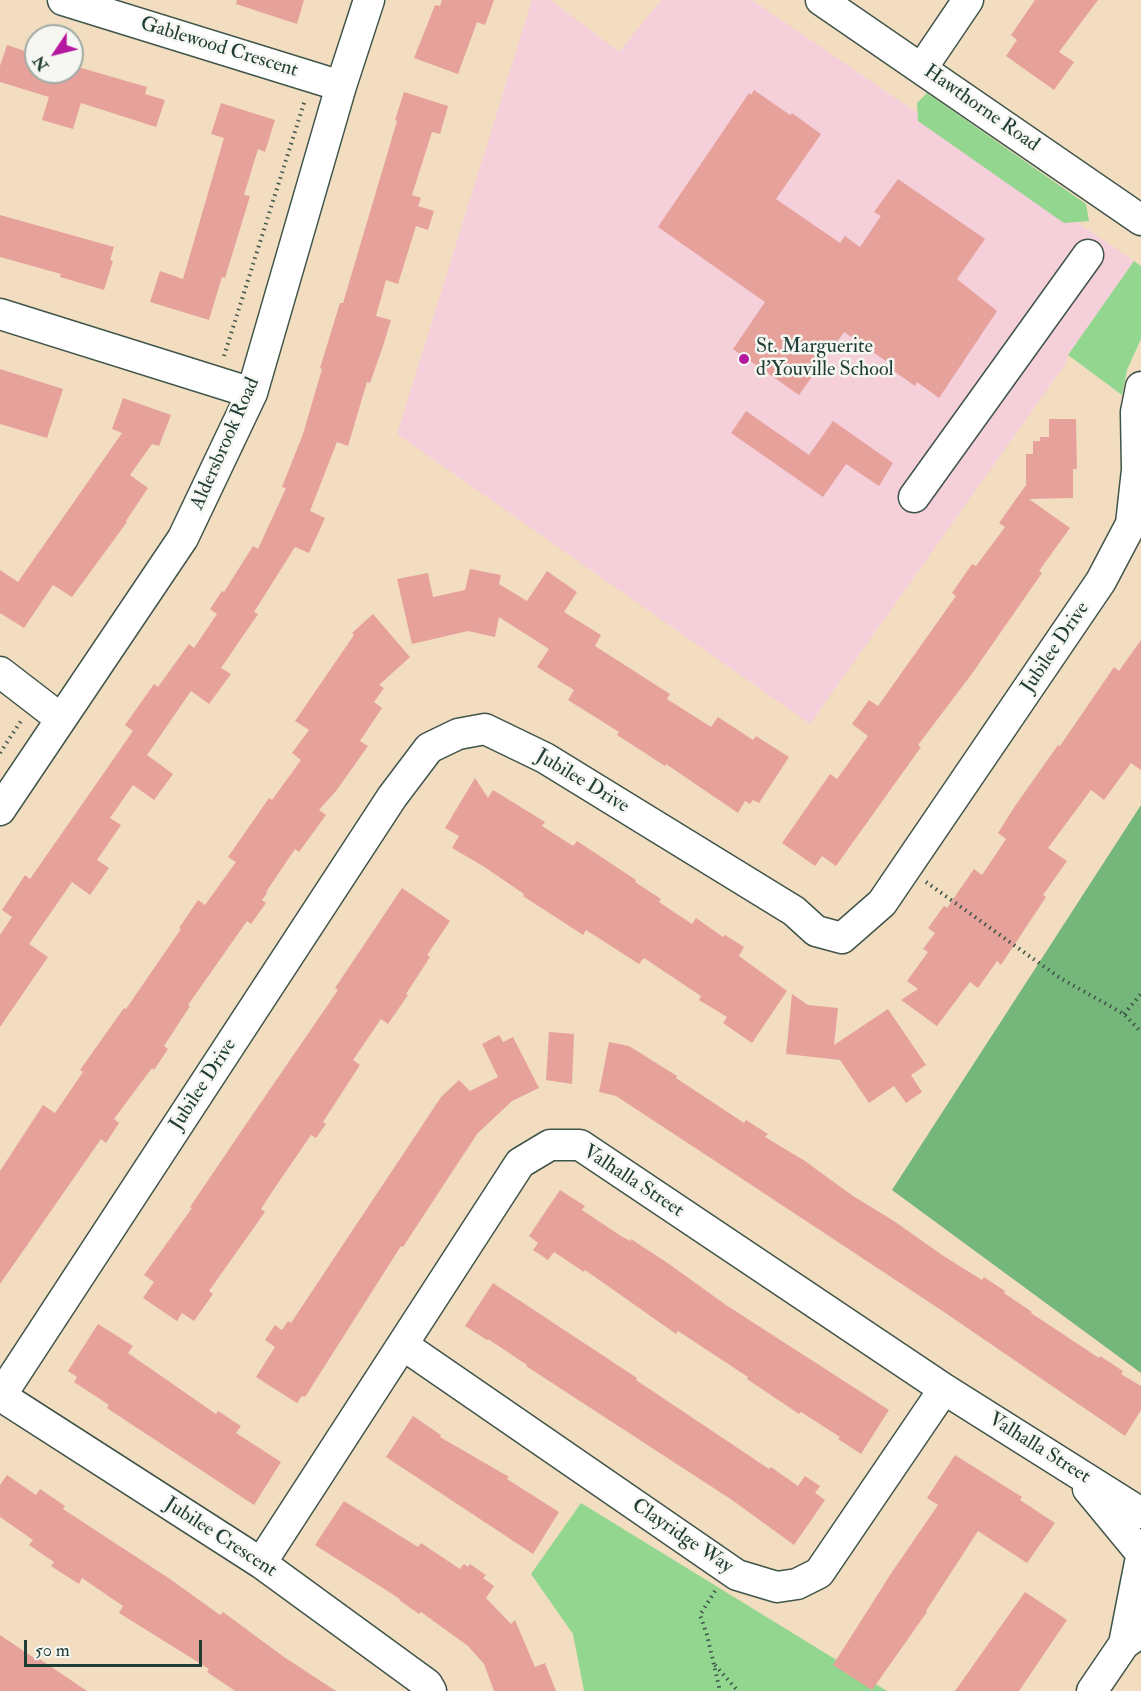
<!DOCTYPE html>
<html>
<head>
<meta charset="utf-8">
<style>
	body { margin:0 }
	#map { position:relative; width:1141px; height:1691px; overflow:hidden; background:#f2ddc0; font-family:"IM FELL Double Pica",serif }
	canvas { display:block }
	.north { position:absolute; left:24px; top:24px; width:60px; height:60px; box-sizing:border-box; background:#f6f6f2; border:2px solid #a0aca6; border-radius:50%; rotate:235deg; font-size:16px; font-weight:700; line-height:24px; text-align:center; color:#1f3d34 }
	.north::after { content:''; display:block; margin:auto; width:21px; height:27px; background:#b5179e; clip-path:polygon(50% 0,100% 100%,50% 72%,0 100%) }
	.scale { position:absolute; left:24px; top:1640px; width:178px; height:27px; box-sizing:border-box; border:3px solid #1f3d34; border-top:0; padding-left:8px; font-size:18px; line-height:21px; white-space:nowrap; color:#1f3d34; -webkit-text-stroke:4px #f6f6f2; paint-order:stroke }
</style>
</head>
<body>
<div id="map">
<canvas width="1141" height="1691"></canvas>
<div class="north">N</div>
<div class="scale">50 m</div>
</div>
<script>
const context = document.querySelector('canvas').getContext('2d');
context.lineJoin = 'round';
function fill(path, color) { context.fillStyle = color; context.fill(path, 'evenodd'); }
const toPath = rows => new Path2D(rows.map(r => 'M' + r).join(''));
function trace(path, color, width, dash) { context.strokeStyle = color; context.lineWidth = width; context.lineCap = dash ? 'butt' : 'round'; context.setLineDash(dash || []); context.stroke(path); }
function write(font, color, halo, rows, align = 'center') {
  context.font = font + ' "IM FELL Double Pica",serif'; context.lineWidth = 5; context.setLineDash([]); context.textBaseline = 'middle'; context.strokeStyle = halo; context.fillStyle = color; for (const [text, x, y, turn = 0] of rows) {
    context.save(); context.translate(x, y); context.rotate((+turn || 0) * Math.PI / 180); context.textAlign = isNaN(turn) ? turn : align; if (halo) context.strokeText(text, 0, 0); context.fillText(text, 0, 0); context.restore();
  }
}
const built = toPath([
	[532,0,550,0,619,52,661,0,752,0,1134,261,1068,355,1066,363,810,724,397,434]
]);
const green = toPath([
	[927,93,1086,204,1089,221,1064,223,918,121,917,103],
	[1134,261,1141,266,1141,339,1127,370,1122,395,1068,355],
	[581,1503,887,1691,584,1691,573,1634,531,1574]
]);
const forest = toPath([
	[1141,805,1141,1373,892,1190]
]);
const building = toPath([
	[237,0,304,0,297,24,236,4],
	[442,0,494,0,485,25,477,22,458,74,414,58,435,5,440,6],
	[1035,0,1098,0,1059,52,1074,62,1054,90,1006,56,1017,40,1011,35],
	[7,45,25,51,24,54,36,58,36,72,76,72,78,67,147,87,145,94,165,100,156,127,81,103,73,129,42,120,49,97,0,82,0,66],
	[754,90,790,115,792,113,821,134,776,199,840,243,845,236,860,247,881,216,874,212,898,179,985,239,957,279,997,311,939,398,917,382,915,386,891,369,893,366,844,332,799,395,733,349,765,302,658,227,749,93,751,95],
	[404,92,448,106,440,134,432,132,412,195,421,198,418,206,434,211,428,230,416,226,398,284,386,280,376,316,391,320,384,343,370,383,367,382,348,446,337,442,310,511,325,518,309,553,295,547,254,612,258,614,221,668,231,674,209,704,191,691,147,755,173,774,154,800,133,785,110,818,121,825,97,860,109,868,90,895,72,882,29,944,48,957,0,1027,0,935,12,917,2,910,25,875,30,879,133,731,125,725,154,684,158,687,189,644,194,648,217,614,210,609,222,591,224,592,253,546,258,549,286,488,282,487,303,434,322,369,320,368,340,303,343,303,397,121,395,120],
	[221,103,275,120,265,152,258,149,244,195,250,196,225,278,222,277,209,320,150,302,160,271,183,279,224,138,211,134],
	[0,215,114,247,110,260,113,261,104,290,60,277,61,274,0,257],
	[0,369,63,389,47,438,0,424],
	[123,398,171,415,159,446,152,444,130,475,148,488,126,521,127,522,72,597,53,585,24,628,0,613,0,570,18,582,122,433,112,429],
	[746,411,809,455,833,421,893,463,879,486,846,464,823,497,731,433],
	[1049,419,1076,419,1077,469,1073,469,1073,498,1029,499,1070,528,1039,571,1042,573,971,675,918,745,921,747,836,866,822,856,815,866,782,843,830,774,837,779,868,736,852,724,869,700,878,706,956,596,952,593,972,564,976,566,1005,527,999,523,1026,485,1026,454,1033,454,1033,441,1040,441,1040,437,1049,437],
	[470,569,501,575,499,584,527,601,547,571,577,592,564,612,601,635,595,646,670,694,667,699,711,727,718,717,753,740,756,736,789,757,759,803,753,800,750,804,745,801,738,813,666,764,665,766,617,735,619,732,568,700,574,690,537,667,549,649,499,617,495,637,468,631,412,644,397,579,428,573,433,597,465,590],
	[373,614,410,657,379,685,384,688,374,702,382,708,360,741,368,746,336,791,319,810,326,815,299,852,295,849,266,892,267,893,262,900,266,903,251,924,247,921,188,1005,190,1006,164,1046,168,1049,154,1070,152,1068,114,1119,119,1123,106,1143,101,1139,0,1284,0,1171,43,1105,55,1113,83,1072,80,1070,124,1008,126,1009,150,974,181,929,179,928,198,900,205,905,236,862,228,857,269,798,272,800,301,760,292,753,309,730,295,721,354,635,352,633],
	[1141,640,1141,770,1131,763,1104,800,1091,790,1048,848,1067,861,1043,895,1046,897,1001,965,997,961,978,988,970,982,937,1026,901,1000,918,989,907,981,928,952,923,949,935,933,928,928,944,906,947,908,974,869,982,875,1006,839,998,833,1015,806,1058,745,1060,746,1114,667,1119,671],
	[475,778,488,798,493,790,545,822,542,826,573,846,577,841,636,880,635,882,661,899,659,902,692,924,696,918,723,937,725,935,744,947,739,956,787,991,752,1043,723,1023,727,1017,699,1000,701,996,644,958,639,964,586,930,583,935,523,896,524,894,483,866,452,848,459,836,445,828],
	[402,888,450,921,427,955,430,957,406,994,408,995,388,1024,381,1019,353,1060,360,1065,323,1122,326,1124,316,1138,311,1135,276,1186,261,1209,265,1212,209,1291,213,1294,194,1321,182,1313,177,1321,143,1298,154,1282,144,1275,192,1208,190,1207,238,1136,338,990,335,988],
	[792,994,808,1005,838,1008,834,1045,888,1009,926,1065,911,1075,922,1092,906,1103,894,1086,869,1103,840,1060,786,1054],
	[549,1032,574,1034,572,1084,546,1080],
	[499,1035,503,1042,513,1037,539,1088,512,1101,477,1134,403,1247,401,1246,305,1397,302,1396,297,1403,256,1377,275,1347,265,1340,275,1325,282,1330,288,1321,291,1323,441,1097,459,1080,470,1091,498,1077,482,1044],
	[609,1042,629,1046,677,1076,676,1078,744,1123,746,1120,768,1134,765,1137,805,1161,853,1196,894,1221,942,1255,982,1280,984,1277,1005,1291,1004,1293,1032,1312,1031,1313,1099,1358,1100,1356,1123,1371,1121,1374,1141,1386,1141,1410,1125,1436,947,1314,709,1157,616,1096,599,1092],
	[560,1190,585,1206,582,1210,621,1236,630,1241,631,1239,669,1264,726,1305,889,1410,861,1454,838,1439,840,1437,801,1412,799,1414,747,1379,748,1377,678,1331,676,1334,585,1270,584,1272,554,1252,548,1260,533,1250,538,1243,529,1236],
	[493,1283,637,1378,636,1380,769,1469,771,1467,798,1486,805,1476,820,1486,815,1493,825,1500,794,1545,732,1500,526,1366,527,1365,488,1339,487,1340,465,1326],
	[98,1324,133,1346,128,1353,216,1414,218,1411,241,1426,236,1433,281,1462,254,1505,128,1422,107,1408,109,1405,74,1382,77,1377,68,1371],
	[413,1416,441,1435,440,1437,509,1477,507,1479,559,1512,533,1554,386,1457],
	[955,1455,1022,1497,1020,1500,1055,1523,1027,1563,978,1531,926,1611,927,1612,872,1690,833,1665,890,1575,938,1505,927,1498],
	[7,1475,36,1495,40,1489,65,1506,63,1509,170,1579,220,1615,223,1612,284,1657,336,1691,235,1691,207,1672,209,1669,119,1613,123,1606,82,1578,79,1584,51,1566,54,1562,29,1545,33,1540,0,1517,0,1485],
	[344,1501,418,1547,421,1543,460,1569,464,1564,468,1567,470,1564,486,1575,483,1578,494,1586,486,1598,511,1624,515,1620,535,1667,545,1663,556,1691,494,1691,484,1664,468,1646,421,1612,419,1614,399,1600,400,1599,315,1545],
	[1025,1592,1067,1620,1019,1691,955,1691],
	[0,1635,37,1660,38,1658,87,1691,0,1691]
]);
const path = toPath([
	[224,356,305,100],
	[0,753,21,721],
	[926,882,1060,978,1124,1014,1141,1032],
	[1124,1014,1141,994],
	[715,1591,700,1615,707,1635,720,1691],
	[715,1665,738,1691]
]);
const minor = toPath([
	[63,0,341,86],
	[821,0,1141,220],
	[922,68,968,0],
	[0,314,252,393],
	[914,497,1088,255],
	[0,672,61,719],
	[0,810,183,538,252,393,341,86,369,0],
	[403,1345,737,1575,777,1587,797,1584,819,1573,944,1389],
	[1,1396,261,1563,427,1684,431,1691],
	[0,1397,392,797,429,748,458,734,485,729,545,758,794,911,816,931,842,938,882,903,1101,581,1131,524,1137,470,1136,412,1141,387],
	[1088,1489,1140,1552],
	[261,1563,520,1163,550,1145,580,1145,944,1389,1141,1513],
	[1124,1644,1140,1562],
	[1092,1691,1124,1644,1141,1632]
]);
const markers = [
	[744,359,6,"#b5179e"]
];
const streetNames = [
	["Gablewood Crescent",219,48,17],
	["Hawthorne Road",981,109,35],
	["Aldersbrook Road",226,444,-66],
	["Jubilee Drive",1056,648,-56],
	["Jubilee Drive",582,782,31],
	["Jubilee Drive",204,1085,-57],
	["Valhalla Street",633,1182,33],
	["Valhalla Street",1039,1449,32],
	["Clayridge Way",682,1537,34],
	["Jubilee Crescent",220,1538,33]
];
const poiNames = [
	["St. Marguerite",756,348],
	["d'Youville School",756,371]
];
fill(built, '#f5cfda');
fill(green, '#92d68f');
fill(forest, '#75b77a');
fill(building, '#e6a19b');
trace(minor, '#3f5549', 33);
trace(path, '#3f5549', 4, [1.5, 4.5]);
trace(minor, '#fff', 30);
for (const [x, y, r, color] of markers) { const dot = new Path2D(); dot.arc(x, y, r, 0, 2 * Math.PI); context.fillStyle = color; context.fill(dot); trace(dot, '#f6f6f2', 2); }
write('20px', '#1f3d34', '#f6f6f2', streetNames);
write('20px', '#1f3d34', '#f6f6f2', poiNames, 'left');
</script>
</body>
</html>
